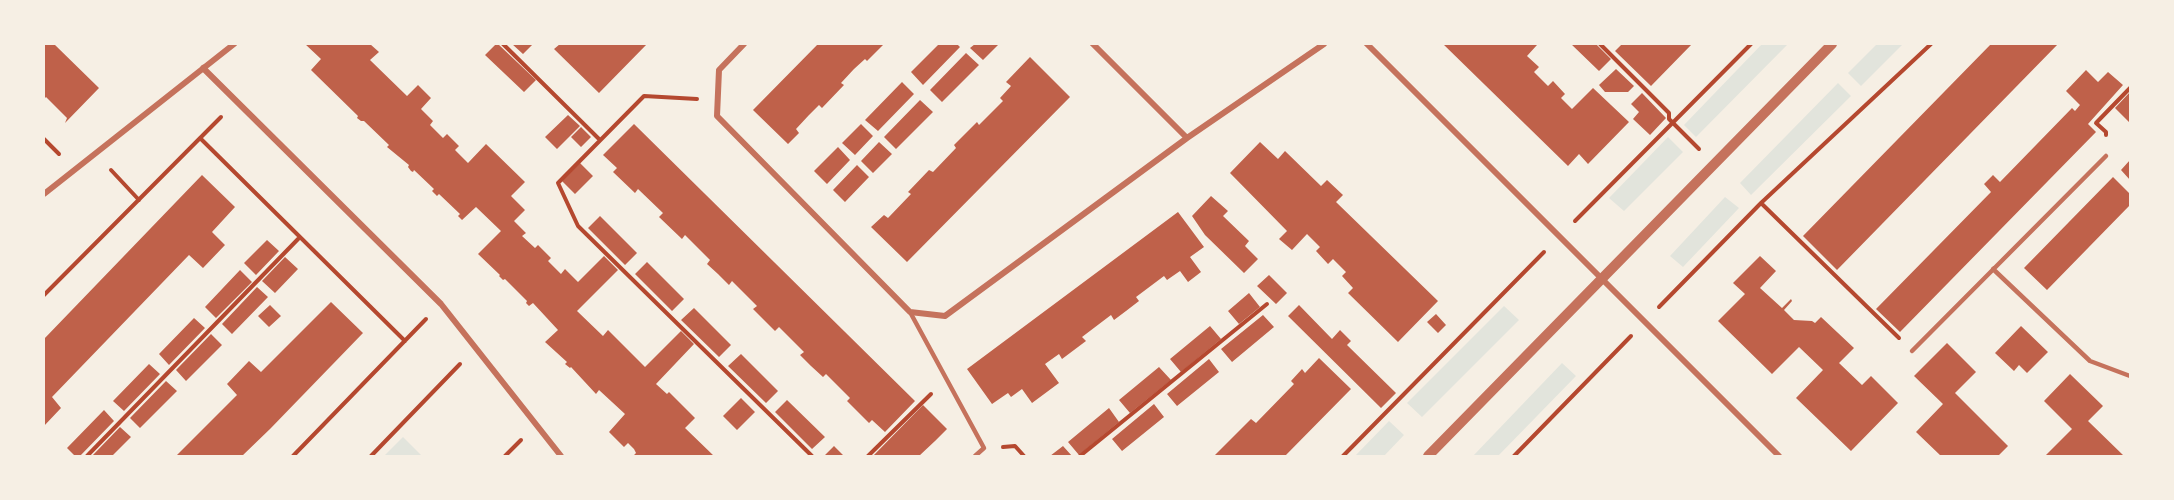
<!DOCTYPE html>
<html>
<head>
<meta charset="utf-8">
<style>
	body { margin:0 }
	#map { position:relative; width:2174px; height:500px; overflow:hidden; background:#f6efe4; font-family:"Fira Sans Condensed",sans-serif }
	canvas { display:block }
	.frame { position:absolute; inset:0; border:45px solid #f6efe4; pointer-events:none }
</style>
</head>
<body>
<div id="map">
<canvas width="2174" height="500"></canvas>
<div class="frame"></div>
</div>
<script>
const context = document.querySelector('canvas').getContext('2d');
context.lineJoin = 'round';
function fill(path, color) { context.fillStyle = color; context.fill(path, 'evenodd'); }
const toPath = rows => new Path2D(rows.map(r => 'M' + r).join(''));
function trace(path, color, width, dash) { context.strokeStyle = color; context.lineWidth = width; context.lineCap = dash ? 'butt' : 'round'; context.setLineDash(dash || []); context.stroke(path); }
const green = toPath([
	[1762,44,1788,44,1696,137,1684,125],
	[1877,44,1903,44,1861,86,1848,73],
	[1838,83,1851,96,1751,195,1740,183],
	[1668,137,1683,152,1624,211,1609,198],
	[1725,197,1739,208,1683,267,1670,256],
	[1504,306,1519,320,1422,417,1407,403],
	[1562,363,1576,376,1498,456,1473,456],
	[1389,421,1404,435,1384,456,1355,456],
	[403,437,422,456,384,456]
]);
const building = toPath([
	[44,44,54,44,99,88,65,123,67,118,46,97,44,99],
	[305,44,370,44,379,52,370,60,407,96,418,85,431,98,421,109,433,121,430,125,443,138,447,134,459,146,455,150,468,163,486,144,525,182,511,196,525,210,514,221,526,233,522,236,535,248,538,245,551,258,548,261,561,274,565,269,578,282,604,256,618,270,577,311,603,336,608,330,645,367,681,331,694,344,656,384,667,394,669,392,695,418,685,428,714,456,633,456,636,453,634,449,628,443,624,447,609,432,625,414,599,390,596,394,571,367,570,368,565,364,567,362,545,342,558,330,533,303,529,306,526,303,527,301,505,279,503,280,499,276,500,275,478,254,501,231,476,207,462,220,458,216,460,214,439,194,437,196,432,191,434,189,414,170,413,172,411,171,408,167,409,165,387,147,389,145,364,121,361,121,357,118,358,116,313,72,311,70,321,59],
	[496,44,498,44,536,80,524,92,485,55],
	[512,44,533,44,523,54],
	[560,44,647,44,599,93,554,49],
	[818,44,884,44,867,61,865,59,854,69,841,83,844,85,822,108,819,105,809,115,796,129,799,133,788,144,753,110],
	[939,44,957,44,960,47,923,85,911,72],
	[975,44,999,44,983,60,970,48],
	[1443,44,1535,44,1537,45,1527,56,1539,67,1534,72,1548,86,1553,81,1565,94,1561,98,1572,109,1593,88,1629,122,1588,164,1579,154,1568,166],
	[1571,44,1596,44,1611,59,1599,71],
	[1622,44,1692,44,1651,86,1615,51],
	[1991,44,2058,44,1837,270,1803,236],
	[966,53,979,65,942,102,930,90],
	[1030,57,1070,97,907,262,871,227,884,215,888,218,911,194,908,192,929,170,933,172,956,148,954,145,977,122,979,125,1003,101,1000,98,1011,86,1006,82],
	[1616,69,1634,86,1628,92,1605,92,1599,85],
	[2086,70,2098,82,2108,72,2123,85,2088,124,2096,132,1900,332,1876,309,1991,192,1984,184,1993,175,2000,182,2072,108,2075,111,2080,105,2066,91],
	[902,82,914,94,878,131,865,120],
	[2130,92,2130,123,2115,108],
	[1642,93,1666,118,1650,135,1633,119,1639,112,1631,104],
	[920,100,933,112,896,149,884,137],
	[568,115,580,126,557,149,545,137],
	[634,124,915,401,885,432,872,420,869,423,847,401,850,398,826,374,823,377,811,366,800,355,804,352,779,327,775,331,753,309,757,306,732,281,729,285,718,274,707,264,710,260,685,235,682,239,659,217,663,213,638,189,635,193,613,172,617,168,603,155],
	[861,124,873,136,855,155,842,143],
	[581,127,591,137,581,147,571,137],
	[879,142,892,154,873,173,861,161],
	[1260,142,1278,159,1285,151,1321,186,1327,180,1343,195,1336,202,1438,301,1398,342,1348,293,1353,288,1342,276,1346,272,1333,259,1328,264,1316,251,1320,247,1307,234,1292,250,1279,239,1287,231,1230,173],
	[838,147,850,160,827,184,814,171],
	[2130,160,2130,180,2121,170],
	[580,163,593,176,575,194,562,181],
	[857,165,869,177,845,202,833,190],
	[202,175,235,207,212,232,225,245,203,268,189,255,52,397,61,408,44,426,44,339],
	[2113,177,2130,194,2130,205,2047,290,2024,268],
	[1211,196,1228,211,1223,216,1249,241,1245,246,1258,259,1244,273,1205,235,1192,216],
	[1178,212,1204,247,1190,257,1201,272,1188,282,1180,271,1167,280,1164,276,1136,297,1139,301,1126,311,1114,320,1111,315,1082,337,1086,341,1062,359,1059,354,1045,364,1059,383,1032,403,1022,389,1011,397,1008,393,992,404,967,369],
	[600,216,637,253,625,265,588,228],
	[267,240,279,251,256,275,244,263],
	[1760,256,1776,271,1760,288,1782,308,1791,299,1792,301,1784,310,1794,320,1812,321,1815,323,1821,317,1854,348,1839,363,1862,385,1871,376,1898,403,1851,451,1796,398,1823,370,1799,347,1772,374,1718,321,1745,294,1733,283],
	[285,257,298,269,275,293,262,281],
	[647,262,684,299,672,311,635,274],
	[240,270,252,282,216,318,205,307],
	[1269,275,1287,293,1276,304,1257,286],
	[257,287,268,297,232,334,222,324],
	[1249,293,1260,307,1239,324,1228,311],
	[331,302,363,333,270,429,242,456,176,456,237,395,227,384,249,361,261,372],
	[270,305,281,316,269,327,258,316],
	[1299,305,1332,339,1340,330,1351,341,1347,345,1396,393,1381,408,1288,316],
	[694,308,731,345,719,357,681,320],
	[1436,314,1446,325,1438,333,1427,322],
	[1263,315,1274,327,1232,362,1221,349],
	[194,318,205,328,169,365,159,354],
	[1210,326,1221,339,1181,372,1170,359],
	[2021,326,2048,352,2027,373,2019,365,2014,371,1995,353],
	[211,334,222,345,186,381,176,370],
	[1947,343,1976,372,1955,393,2008,446,1998,456,1941,456,1916,432,1943,404,1914,376],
	[741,354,778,391,766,403,728,366],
	[1319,358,1351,389,1285,456,1214,456,1251,419,1256,423,1294,384,1291,381,1302,369,1305,373],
	[1209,359,1219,372,1177,406,1167,394],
	[149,364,160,374,124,411,113,401],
	[1159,367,1171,380,1130,413,1119,400],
	[2070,374,2103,406,2088,421,2124,456,2045,456,2072,429,2044,401],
	[166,381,177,391,140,428,130,418],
	[741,398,755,412,737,430,723,416],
	[787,400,825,437,812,449,775,412],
	[1154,404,1164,417,1122,451,1112,439],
	[923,405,947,429,935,441,919,456,873,456],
	[1109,408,1119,422,1079,455,1068,442],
	[104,410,114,421,80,456,75,456,67,448],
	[120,427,131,437,112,456,92,456],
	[834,446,844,456,824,456],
	[1063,446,1072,456,1050,456]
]);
const path = toPath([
	[503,44,600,140],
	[1600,44,1669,113,1669,119,1699,149],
	[697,99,644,96,558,183,578,226,812,456],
	[2106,135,2106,132,2096,123,2130,88],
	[200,138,405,341],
	[44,139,59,154],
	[111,170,139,200],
	[1761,203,1899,338],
	[1575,221,1751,44],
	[44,295,221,117],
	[1659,307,1761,203,1931,44],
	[1003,447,1015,446,1024,456],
	[87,456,300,237],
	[293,456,426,319],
	[371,456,460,364],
	[505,456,521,440],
	[868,456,931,394],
	[1080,456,1267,304],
	[1343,456,1544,252],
	[1514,456,1631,336]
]);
const service = toPath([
	[1993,269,2090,361,2130,376],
	[910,312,984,448,975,456],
	[1912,351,2106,156]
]);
const minor = toPath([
	[744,44,719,70,717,116,910,312,945,316,1187,138,1324,44],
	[1093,44,1187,138],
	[1367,44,1779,456],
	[203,68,441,304,561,456],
	[44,194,234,44]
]);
const tertiary = toPath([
	[1428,456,1832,44]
]);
fill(green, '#e2e4dc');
fill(building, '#bf614a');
trace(path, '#b5482f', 4);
trace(service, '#c5725c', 4.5);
trace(minor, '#c5725c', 6);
trace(tertiary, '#c5725c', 10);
</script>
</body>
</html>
